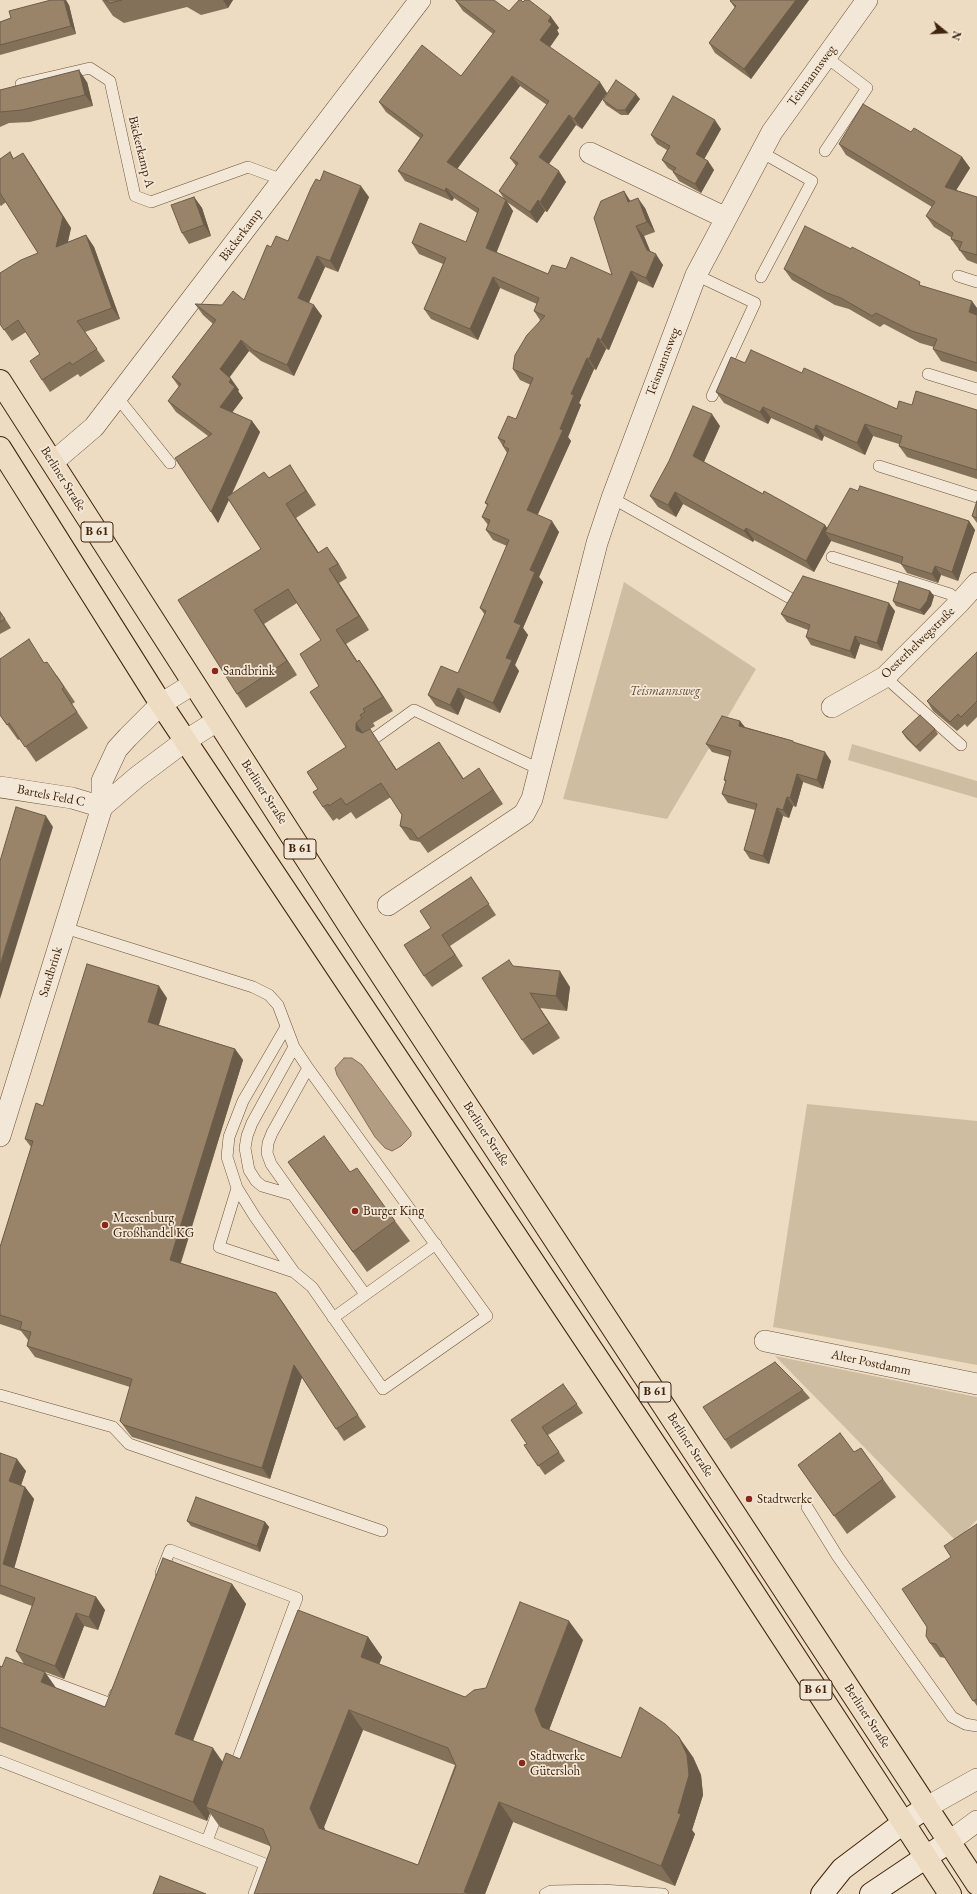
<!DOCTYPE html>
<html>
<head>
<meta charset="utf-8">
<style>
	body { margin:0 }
	#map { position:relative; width:977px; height:1894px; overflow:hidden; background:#eddcc1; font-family:"EB Garamond",serif }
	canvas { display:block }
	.north { position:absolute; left:925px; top:12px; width:40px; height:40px; -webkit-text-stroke:3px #f3e8d7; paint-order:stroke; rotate:108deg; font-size:11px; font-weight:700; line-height:16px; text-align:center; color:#3f230a }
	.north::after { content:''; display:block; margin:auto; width:14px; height:18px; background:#3f230a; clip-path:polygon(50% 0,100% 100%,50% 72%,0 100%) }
</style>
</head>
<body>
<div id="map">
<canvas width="977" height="1894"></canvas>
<div class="north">N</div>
</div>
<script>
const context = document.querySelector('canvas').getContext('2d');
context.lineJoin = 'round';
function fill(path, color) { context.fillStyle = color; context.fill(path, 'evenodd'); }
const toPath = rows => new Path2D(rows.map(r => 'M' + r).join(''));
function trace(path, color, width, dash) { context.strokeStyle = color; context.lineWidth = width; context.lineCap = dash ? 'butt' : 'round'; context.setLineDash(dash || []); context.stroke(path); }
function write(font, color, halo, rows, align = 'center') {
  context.font = font + ' "EB Garamond",serif'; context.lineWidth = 3.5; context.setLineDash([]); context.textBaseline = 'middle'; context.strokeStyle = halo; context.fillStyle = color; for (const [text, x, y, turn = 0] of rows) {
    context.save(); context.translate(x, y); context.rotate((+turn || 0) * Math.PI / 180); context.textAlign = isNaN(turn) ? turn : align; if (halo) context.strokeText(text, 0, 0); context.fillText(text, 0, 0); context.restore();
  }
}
const green = toPath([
	[624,582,756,669,667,819,563,799],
	[852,744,977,781,977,798,848,760],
	[807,1104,977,1121,977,1365,773,1327],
	[775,1356,977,1397,977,1520,956,1541]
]);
const water = toPath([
	[344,1058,352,1058,362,1065,411,1132,411,1136,401,1146,392,1151,385,1148,375,1137,337,1075,335,1068,344,1058]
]);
const lane = toPath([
	[21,84,90,68,110,81,135,196,151,202,248,167,283,180],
	[825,151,867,88,826,57],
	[696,275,755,303,712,396],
	[958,276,977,282],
	[761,277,812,181,761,152],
	[928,374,977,389],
	[117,397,170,463],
	[879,466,977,497],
	[612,498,790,598],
	[832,557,950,594,959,603],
	[885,677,961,745],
	[372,740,414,710,539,769],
	[65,928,253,987,269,995,278,1005,294,1047,308,1068,487,1316,383,1389,312,1287,294,1272,255,1217,237,1188,227,1157,229,1137,243,1101,286,1027],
	[308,1068,272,1133,268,1143,267,1153,271,1164,293,1195,365,1294],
	[237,1188,219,1247,294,1272],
	[293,1195,262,1186,256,1181,249,1170,245,1148,247,1136,252,1123,294,1047],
	[333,1318,436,1244],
	[0,1395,113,1427,129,1444,382,1531],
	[807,1507,838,1557,952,1717,965,1724,977,1726],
	[161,1573,170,1550,297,1598,233,1772],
	[38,1677,111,1704,115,1694],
	[0,1761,265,1864,254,1894],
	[207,1841,220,1806],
	[545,1894,551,1891,602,1890,663,1894]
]);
const street = toPath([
	[590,153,726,218],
	[53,462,94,427,420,0],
	[832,707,885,677,959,603,977,583],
	[0,787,72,798,102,807],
	[102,807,137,777,185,741,217,721],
	[388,905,524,814,532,799,597,543,612,498,696,275,772,132,867,0],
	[0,1136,102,807,102,781,117,749,128,737,161,704,193,684],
	[765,1341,977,1384],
	[927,1807,977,1779],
	[950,1841,977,1821]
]);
const secondary = toPath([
	[822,1894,842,1869,903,1823,927,1807],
	[871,1894,950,1841]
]);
const primary = toPath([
	[0,381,352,930,977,1884],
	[0,448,161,704,730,1557,950,1894]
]);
const wall = toPath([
	[102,0,233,0,228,8,201,15,187,7,124,23,113,16],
	[731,0,809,0,751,79,715,53,709,43,735,8,730,1],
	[456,1,509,11,523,2,551,17,559,28,557,30,559,34,550,47,607,93,582,129,576,125,549,164,566,182,547,212,545,211,537,223,507,202,513,211,496,252,548,274,566,269,612,275,624,191,630,201,645,208,655,232,644,236,650,252,663,265,653,288,638,281,609,350,606,349,596,370,594,369,579,403,581,405,568,437,571,441,537,515,559,532,539,577,543,582,523,628,528,635,515,665,519,671,500,713,465,698,458,715,436,706,428,695,458,673,485,615,480,608,507,546,493,540,486,530,488,525,482,517,488,506,485,503,507,453,498,438,516,419,531,385,520,380,513,369,540,320,534,311,537,304,500,288,478,340,431,319,424,309,443,264,419,254,412,243,466,242,477,213,454,198,452,201,405,181,398,171,420,138,386,112,379,102,461,76,493,34,463,11],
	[520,86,547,105,510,158,516,166,499,191,505,200,457,169],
	[69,5,76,34,0,55,0,22,11,18],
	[87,82,93,106,30,122,9,123,0,127,0,90],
	[640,99,628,115,621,115,606,105,603,100],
	[721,129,704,159,708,161,714,170,701,193,679,181,673,172,674,172,668,168,662,160,667,150,657,144,651,135],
	[839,144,962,157,970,168,956,190,977,197,977,264,967,260,951,239,952,238,934,227,926,216,932,207,846,155],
	[10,152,14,159,31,165,71,228,68,242,86,235,94,247,120,319,85,332,105,361,80,377,78,374,50,392,42,380,40,354,26,332,12,341,0,324,38,253,6,202,1,206,0,205,0,159],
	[320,181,369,197,338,272,325,267,309,302,322,316,294,376,261,361,249,351,230,377,239,390,238,391,243,398,232,412,252,421,260,432,232,494,269,478,290,465,316,505,296,518,319,553,337,561,347,578,339,583,369,630,346,644,357,661,359,660,369,674,393,711,373,723,375,726,370,729,372,732,371,732,397,770,449,756,464,779,489,783,503,804,428,853,420,842,410,840,400,826,402,815,391,797,356,819,351,812,339,820,337,818,333,821,323,807,318,789,346,747,319,686,321,640,297,603,264,624,297,675,246,708,237,694,261,549,229,500,218,523,208,436,176,412,168,401,179,387,172,377,213,324,203,315,195,304,222,305,244,300,271,247,288,241],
	[194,197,202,208,211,236,189,244,182,233],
	[784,269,923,286,977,308,977,372,941,361,933,349,934,347,920,343,884,324,880,327,849,309,835,305,792,280],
	[745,363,802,373,897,409,912,405,977,410,977,479,907,457,899,446,899,444,873,436,865,455,824,436,822,441,771,418,768,424,724,403,716,392],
	[720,426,704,462,763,494,825,525,827,528,858,491,969,521,975,530,958,581,941,575,938,583,907,573,901,564,831,541,814,572,754,540,753,542,683,504,676,517,658,507,650,496],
	[977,501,977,523,972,516],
	[930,591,934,596,931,606,924,615,896,606,893,601],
	[0,611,11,628,0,634],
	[895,611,882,651,860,644,855,659,811,645,806,637,808,630,787,622,781,614],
	[977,652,977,717,967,727,965,724,957,731,933,711,927,701],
	[45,663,58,677,75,702,72,704,88,728,36,762,20,739,18,740,0,715],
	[740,721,745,727,793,741,794,743,831,761,823,789,803,782,796,807,793,806,789,818,783,816,769,864,750,859,744,850,755,810,728,803,722,794,726,782,724,780,730,757,712,752,706,744],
	[935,729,938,734,920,752,906,738,902,732],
	[471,877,496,915,450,946,463,966,432,987,424,976,431,928],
	[513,966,570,987,567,1011,540,1008,560,1038,533,1055,522,1040],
	[167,998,159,1025,235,1049,243,1060,181,1263,276,1293,366,1427,344,1441,302,1377,270,1479,132,1437,128,1432,120,1421,130,1387,35,1357,27,1346,28,1340,21,1331,0,1324,0,1247,31,1147,25,1139,43,1106],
	[288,1162,350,1172,395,1221,410,1241,367,1272],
	[563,1384,583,1413,548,1435,565,1461,545,1475,524,1445,527,1444],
	[803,1390,810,1398,731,1449,725,1440],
	[861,1448,896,1497,847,1534,798,1465,854,1452],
	[0,1453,26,1471,21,1485,25,1487,34,1499,14,1568,96,1597,105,1610,98,1630,84,1626,64,1679,24,1664,16,1651,32,1606,0,1594],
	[187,1521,265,1522,269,1527,260,1552,191,1526],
	[977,1524,977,1706,945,1658,940,1657,930,1643,951,1557],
	[232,1584,246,1604,193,1741,222,1762,240,1759,368,1637,382,1657,379,1665,465,1697,486,1688,583,1640,549,1730,621,1758,693,1757,701,1775,703,1795,692,1830,695,1834,675,1886,513,1822,485,1894,271,1848,270,1846,220,1827,210,1813,207,1821,0,1742,0,1666,105,1707],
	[363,1730,455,1765,418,1865,325,1830,324,1827]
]);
const shadedWall = toPath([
	[64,0,66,0,69,5,76,34,71,26],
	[223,0,233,0,228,8],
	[796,0,809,0,751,79,744,69],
	[551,17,559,28,557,30,559,34,547,51,540,40,548,21],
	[79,70,87,82,93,106,85,95],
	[512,76,520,86,454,173,447,162],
	[600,82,607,93,582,129,574,119],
	[636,94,640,99,628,115,625,110],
	[569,115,576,125,546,168,539,157],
	[715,120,721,129,702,163,696,154],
	[23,153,31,165,71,228,64,258,56,247],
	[962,157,970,168,952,197,945,187],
	[708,161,714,170,701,193,695,184],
	[559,171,566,182,547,212,540,202],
	[361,186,369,197,338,272,330,261],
	[446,188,454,198,452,201,445,191],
	[624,191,631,202,628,202],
	[194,197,202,208,211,236,204,225],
	[638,198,645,208,655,232,647,222],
	[506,200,513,211,494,259,486,248],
	[538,200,545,211,537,223,530,212],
	[636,226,644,236,654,260,656,254,663,265,653,288,646,278,647,250],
	[86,235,94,247,120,319,112,308],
	[317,256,325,267,306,309,298,298],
	[631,271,638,281,609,350,601,340],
	[493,277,500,288,478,340,470,329],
	[972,301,977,308,977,324,969,312],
	[314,305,322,316,294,376,287,365],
	[598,338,606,349,596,370,589,359],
	[241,340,249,351,227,380,220,369],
	[587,358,594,369,579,403,581,405,568,437,571,441,535,521,527,510,560,429,571,394],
	[231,379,239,390,238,391,243,398,228,418,220,407,229,382],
	[763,407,771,418,768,424,760,412],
	[712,414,720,426,701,468,693,456],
	[252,421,260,432,218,523,211,512],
	[865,424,873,436,865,455,857,443],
	[816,425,824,436,822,441,814,430],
	[290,465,299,479,316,505,306,491],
	[675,492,683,504,676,517,668,505],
	[286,504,296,518,328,567,318,553],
	[552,521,559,532,539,577,543,582,523,628,528,635,515,665,519,671,500,713,493,703,506,658,514,622,530,570],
	[969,521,975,530,958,581,952,572],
	[825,525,831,534,825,532,831,541,814,572,806,561],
	[746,528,754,540,753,542,744,531],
	[327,547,337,561,347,578,338,564],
	[935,566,941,575,938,583,932,574],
	[329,569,339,583,369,630,359,616],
	[930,591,934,596,931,606,924,615,920,610],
	[889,603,895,611,882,651,877,643],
	[254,610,264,624,297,675,287,661],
	[336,630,346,644,367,676,357,662],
	[855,636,860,644,855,659,850,651],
	[359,660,369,674,393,711,383,697],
	[458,688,465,698,458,715,450,705],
	[740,721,746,729,739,726],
	[356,723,366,737,356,730],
	[370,729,379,743,406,784,396,770],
	[825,752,831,761,823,789,817,780],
	[479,768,503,804,493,790],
	[797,774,803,782,796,807,790,798],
	[787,797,793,806,789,818,783,810],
	[777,808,783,816,769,864,763,856],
	[46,816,53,827,0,999,0,965],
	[560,971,570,987,567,1011,556,996],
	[159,986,167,998,156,1033,148,1022],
	[530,993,560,1038,549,1023],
	[235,1049,243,1060,178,1271,170,1260],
	[276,1293,284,1304,366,1427,358,1415],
	[294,1365,302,1377,270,1479,262,1468],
	[17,1459,26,1471,18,1494,9,1481],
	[25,1487,34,1499,12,1576,3,1564],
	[265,1522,269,1527,260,1552,257,1546],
	[232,1584,246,1604,188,1753,175,1734],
	[96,1597,105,1610,98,1630,89,1617],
	[76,1613,84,1626,64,1679,55,1666],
	[569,1621,583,1640,549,1730,542,1727,535,1710],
	[368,1637,382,1657,374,1677,361,1657],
	[45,1672,59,1692,41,1682],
	[349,1710,363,1730,324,1827,333,1847,319,1828,310,1808],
	[679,1737,693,1757,701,1775,703,1795,692,1830,695,1834,675,1886,661,1866,678,1813],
	[213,1748,227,1768,206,1807,210,1813,207,1821,193,1802],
	[499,1802,513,1822,485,1894,466,1894,464,1892]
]);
const building = toPath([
	[51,0,64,0,71,26,0,45,0,22,11,18,9,11,51,0],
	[105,0,122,0,110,3,105,0],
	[456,0,494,0,509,11,519,0,521,0,523,2,525,0,529,0,551,17,548,21,552,24,540,40,600,82,574,119,569,115,539,157,559,171,540,202,538,200,530,212,499,191,518,163,510,158,549,101,512,76,447,162,506,200,486,248,548,274,552,265,566,269,571,257,612,275,594,218,601,201,624,191,628,202,638,198,647,222,636,226,647,250,656,254,646,278,631,271,601,340,598,338,589,359,587,358,571,394,574,395,560,429,563,430,527,510,552,521,530,570,535,572,514,622,521,625,506,658,512,660,493,703,458,688,450,705,428,695,441,666,458,673,486,611,480,608,509,540,486,530,490,520,482,517,488,504,485,503,509,449,503,446,505,441,498,438,508,416,516,419,533,378,513,369,515,355,527,335,545,316,534,311,539,298,493,277,470,329,424,309,446,258,412,243,420,223,466,242,479,209,446,188,445,191,398,171,423,135,379,102,422,45,461,76,495,31,456,1,456,0],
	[731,0,796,0,744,69,709,43,736,6,730,1,731,0],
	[79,70,85,95,22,110,0,112,0,90,79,70],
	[616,80,636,94,625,110,617,110,603,100,616,80],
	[673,96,715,120,696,154,708,161,695,184,673,172,676,168,662,160,670,146,651,135,673,96],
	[863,104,911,132,914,128,962,157,945,187,977,197,977,255,959,250,962,242,951,239,953,233,926,216,935,202,839,144,863,104],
	[10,152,13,159,23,153,63,217,56,247,86,235,112,308,77,321,97,349,72,365,70,362,42,380,30,361,40,354,18,320,4,330,0,324,0,273,21,260,38,253,0,193,0,159,10,152],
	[324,171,361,186,330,261,317,256,298,298,314,305,287,365,253,350,241,340,220,369,231,379,229,382,235,387,220,407,252,421,211,512,175,458,212,434,168,401,181,384,172,377,216,320,195,304,222,305,233,291,244,300,267,245,271,247,276,236,288,241,311,188,316,179,320,181,324,171],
	[194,197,204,225,182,233,171,205,194,197],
	[805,226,851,249,852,247,920,282,919,285,972,301,969,312,977,315,977,363,933,349,937,339,912,331,876,313,872,316,841,298,827,293,784,269,805,226],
	[751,350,802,373,804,368,897,409,899,401,912,405,916,391,977,410,977,470,899,446,902,436,865,424,857,443,816,425,814,430,763,407,760,412,716,392,731,357,745,363,751,350],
	[693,406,712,414,693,456,763,494,764,491,825,525,806,561,746,528,744,531,675,492,668,505,650,496,669,461,693,406],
	[290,465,306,491,286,504,318,553,327,547,338,564,329,569,359,616,336,630,357,662,359,660,383,697,363,709,365,712,360,715,362,718,356,723,356,730,362,733,370,729,396,770,439,742,463,779,479,768,493,790,418,839,411,829,400,826,402,815,381,783,346,805,341,798,329,806,328,804,323,807,313,792,318,789,307,772,346,747,310,692,319,686,300,654,321,640,288,589,254,610,287,661,237,694,178,600,261,549,227,497,264,472,269,478,290,465],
	[860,486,969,521,952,572,935,566,932,574,901,564,903,557,825,532,850,488,858,491,860,486],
	[977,501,977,518,972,516,977,501],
	[803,576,889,603,877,643,855,636,850,651,806,637,810,625,781,614,803,576],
	[899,581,930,591,927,601,920,610,893,601,899,581],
	[0,612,5,619,0,622,0,612],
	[29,639,44,663,47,662,64,687,62,689,77,712,25,747,9,723,7,725,0,715,0,659,29,639],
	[977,652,977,701,961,717,958,714,950,722,927,701,977,652],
	[920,715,935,729,916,747,902,732,920,715],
	[722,716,740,721,739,726,793,741,793,742,825,752,817,780,797,774,790,798,787,797,783,810,777,808,763,856,744,850,757,804,722,794,726,780,724,780,731,751,706,744,722,716],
	[16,807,46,816,0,965,0,861,16,807],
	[471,877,489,904,442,935,455,955,424,976,404,945,431,928,420,911,471,877],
	[509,960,513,966,560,971,556,996,530,993,549,1023,522,1040,482,978,509,960],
	[87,964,159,986,148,1022,235,1049,170,1260,276,1293,358,1415,336,1429,294,1365,262,1468,124,1425,120,1421,132,1379,27,1346,31,1332,20,1329,22,1322,0,1315,0,1247,33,1141,25,1139,36,1103,43,1106,87,964],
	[324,1136,350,1172,357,1168,395,1221,353,1252,288,1162,324,1136],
	[775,1362,803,1390,725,1440,703,1407,775,1362],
	[563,1384,577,1404,542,1427,559,1452,538,1466,524,1445,527,1444,511,1420,563,1384],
	[840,1433,854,1452,861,1448,883,1479,834,1516,798,1465,840,1433],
	[0,1453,17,1459,9,1481,25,1487,3,1564,96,1597,89,1617,76,1613,55,1666,16,1651,35,1598,0,1585,0,1453],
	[196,1497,265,1522,257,1546,187,1521,196,1497],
	[977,1524,977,1699,973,1701,936,1644,930,1643,926,1636,927,1627,902,1589,951,1557,944,1546,977,1524],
	[163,1558,232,1584,175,1734,213,1748,193,1802,0,1727,0,1666,2,1667,6,1657,45,1672,41,1682,105,1707,163,1558],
	[520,1602,569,1621,535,1710,542,1727,621,1758,640,1707,665,1724,679,1737,687,1755,689,1775,678,1813,681,1814,661,1866,499,1802,464,1892,470,1894,254,1894,271,1848,263,1829,206,1807,226,1753,240,1759,298,1610,368,1637,361,1657,465,1697,474,1690,486,1688,520,1602],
	[349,1710,448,1748,456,1766,418,1865,319,1828,310,1808,349,1710],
	[160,1876,206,1894,153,1894,160,1876]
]);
const markers = [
	[215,671,4,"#8f2418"],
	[355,1211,4,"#8f2418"],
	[105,1225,4,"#8f2418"],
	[749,1499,4,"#8f2418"],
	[522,1763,4,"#8f2418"]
];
const shields = [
	[97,532,32],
	[300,849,32],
	[655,1392,32],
	[816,1690,32]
];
const shieldNames = [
	["B 61",97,532],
	["B 61",300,849],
	["B 61",655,1392],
	["B 61",816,1690]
];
const streetNames = [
	["Teismannsweg",812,76,-54],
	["Bäckerkamp A",141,152,76],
	["Bäckerkamp",241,235,-53],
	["Teismannsweg",663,362,-69],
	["Berliner Straße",63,479,58],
	["Oesterhelwegstraße",918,643,-44],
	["Berliner Straße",264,792,57],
	["Bartels Feld C",51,796,11],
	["Sandbrink",51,972,-73],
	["Berliner Straße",486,1134,57],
	["Alter Postdamm",871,1363,12],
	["Berliner Straße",690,1445,57],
	["Berliner Straße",867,1716,57]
];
const poiNames = [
	["Sandbrink",223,671],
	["Burger King",363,1211],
	["Meesenburg",113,1218],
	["Großhandel KG",113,1233],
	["Stadtwerke",757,1499],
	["Stadtwerke",530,1756],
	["Gütersloh",530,1771]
];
const parkNames = [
	["Teismannsweg",665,691]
];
fill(green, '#cfbda2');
fill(water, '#b29d83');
trace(water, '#846c53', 1);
trace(lane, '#6a5138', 12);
trace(street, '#6a5138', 22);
trace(secondary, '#3f230a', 24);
trace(primary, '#3f230a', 24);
trace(lane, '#f3e8d7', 11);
trace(street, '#f3e8d7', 21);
trace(secondary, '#f3e8d7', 22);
trace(primary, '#eddcc1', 22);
fill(wall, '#84715a');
fill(shadedWall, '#6b5c4a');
fill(building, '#998369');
trace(building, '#6b5c4a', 1);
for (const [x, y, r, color] of markers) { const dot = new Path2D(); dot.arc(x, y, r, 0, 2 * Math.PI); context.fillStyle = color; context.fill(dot); trace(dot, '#f3e8d7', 1.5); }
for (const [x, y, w] of shields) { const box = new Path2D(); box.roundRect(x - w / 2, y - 10, w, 20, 3); context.fillStyle = '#f3e8d7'; context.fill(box); trace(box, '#3f230a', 1); }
write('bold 12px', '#3f230a', null, shieldNames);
write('13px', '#3f230a', '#f3e8d7', streetNames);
write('13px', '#3f230a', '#f3e8d7', poiNames, 'left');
write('italic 13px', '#634a30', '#f3e8d7', parkNames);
</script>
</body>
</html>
